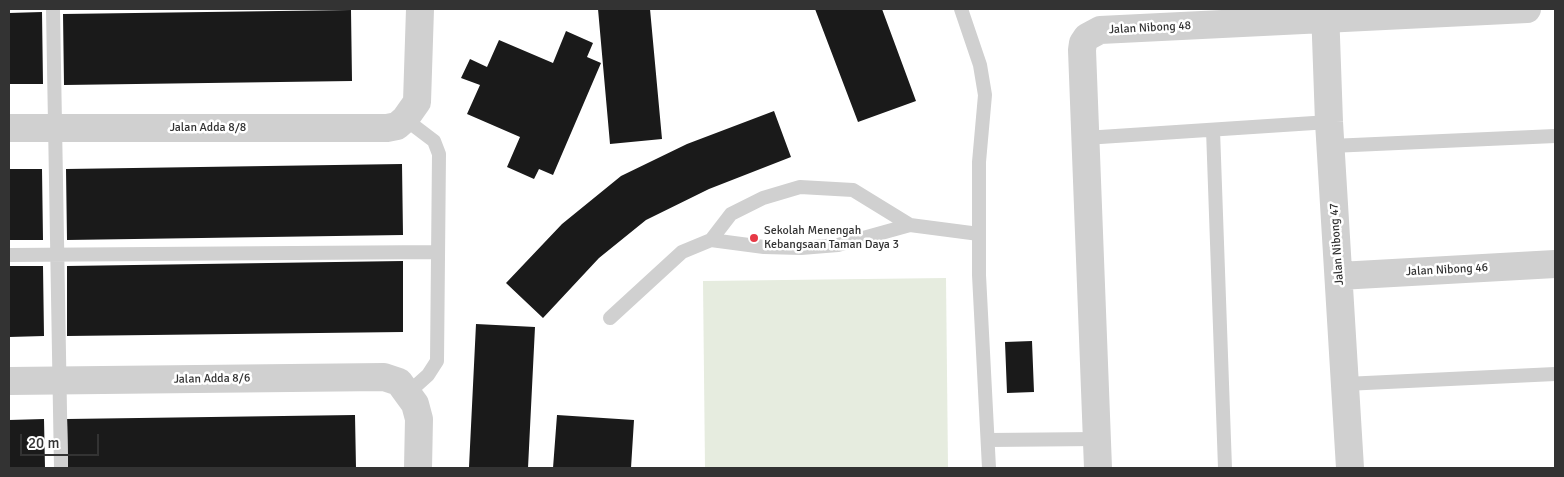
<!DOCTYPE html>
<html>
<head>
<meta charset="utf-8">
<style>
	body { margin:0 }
	#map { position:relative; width:1564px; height:477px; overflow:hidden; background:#fff; font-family:Signika,sans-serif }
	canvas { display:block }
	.frame { position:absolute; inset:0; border:10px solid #333; pointer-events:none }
	.scale { position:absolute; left:20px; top:434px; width:79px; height:22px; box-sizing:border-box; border:2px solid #333; border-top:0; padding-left:6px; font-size:15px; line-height:18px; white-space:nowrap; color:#333; -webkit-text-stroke:4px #fff; paint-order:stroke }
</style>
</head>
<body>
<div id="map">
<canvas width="1564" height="477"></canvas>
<div class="frame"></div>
<div class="scale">20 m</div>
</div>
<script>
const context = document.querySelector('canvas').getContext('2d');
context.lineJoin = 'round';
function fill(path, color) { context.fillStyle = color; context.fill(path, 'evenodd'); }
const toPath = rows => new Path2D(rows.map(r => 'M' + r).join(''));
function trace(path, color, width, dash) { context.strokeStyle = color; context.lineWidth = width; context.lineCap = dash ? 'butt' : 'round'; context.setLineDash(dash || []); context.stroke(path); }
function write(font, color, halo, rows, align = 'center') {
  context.font = font + ' Signika,sans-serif'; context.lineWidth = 5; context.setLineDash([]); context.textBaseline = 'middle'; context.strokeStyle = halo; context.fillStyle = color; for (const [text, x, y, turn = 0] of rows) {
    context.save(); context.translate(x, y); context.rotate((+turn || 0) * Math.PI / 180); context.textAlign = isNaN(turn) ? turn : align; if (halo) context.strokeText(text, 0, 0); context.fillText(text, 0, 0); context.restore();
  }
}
const green = toPath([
	[946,278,948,468,705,468,703,281]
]);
const building = toPath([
	[598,9,650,9,662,139,610,144],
	[815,9,882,9,916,101,858,122],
	[351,10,352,81,64,85,63,14],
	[42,12,43,84,9,84,9,13],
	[566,31,593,43,587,57,601,63,553,175,539,169,534,179,507,167,520,137,467,114,480,85,461,78,470,59,487,67,499,40,553,63],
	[774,111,791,157,709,189,646,220,599,258,543,318,506,283,562,224,621,176,687,144],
	[402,164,403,235,67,240,66,169],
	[9,169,42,169,43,240,9,240],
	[403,261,403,332,67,336,67,266],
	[9,266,43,266,44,336,9,337],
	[476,324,535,327,528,468,469,467],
	[1032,341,1034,392,1007,393,1005,342],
	[355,415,356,468,68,468,67,419],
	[557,415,634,420,631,468,553,468],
	[44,419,45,468,9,468,9,420]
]);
const service = toPath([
	[53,9,61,468],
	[961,9,980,65,985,95,979,162,979,275,989,468],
	[405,119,434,141,439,154,437,361,428,375,408,393],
	[1213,130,1225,468],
	[1085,138,1329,122],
	[1331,146,1555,136],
	[711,240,764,247,801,248,838,245,910,225],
	[9,255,438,252],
	[610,318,682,252,711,240,731,214,763,198,800,187,853,190,910,225,979,234],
	[1345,384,1555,374],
	[989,440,1097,439]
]);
const minor = toPath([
	[1325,9,1329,122,1350,468],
	[9,128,387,128,397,126,405,119,417,102,420,9],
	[1339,276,1555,264],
	[9,381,384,377,399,382,415,404,419,419,418,468],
	[1098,468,1082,50,1083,43,1087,37,1100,30,1527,9]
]);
const markers = [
	[754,238,5,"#e63946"]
];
const streetNames = [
	["Jalan Nibong 48",1150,28,-3],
	["Jalan Adda 8/8",208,128],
	["Jalan Nibong 47",1337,244,-94],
	["Jalan Nibong 46",1447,270,-3],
	["Jalan Adda 8/6",212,379,-1]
];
const poiNames = [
	["Sekolah Menengah",764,231],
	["Kebangsaan Taman Daya 3",764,245]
];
fill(green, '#e6ecdf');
fill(building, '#1a1a1a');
trace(service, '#d0d0d0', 14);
trace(minor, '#d0d0d0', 28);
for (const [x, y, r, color] of markers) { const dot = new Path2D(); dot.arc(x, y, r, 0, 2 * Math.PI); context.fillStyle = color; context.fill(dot); trace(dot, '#fff', 2); }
write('12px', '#333', '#fff', streetNames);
write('12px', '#333', '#fff', poiNames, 'left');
</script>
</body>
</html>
